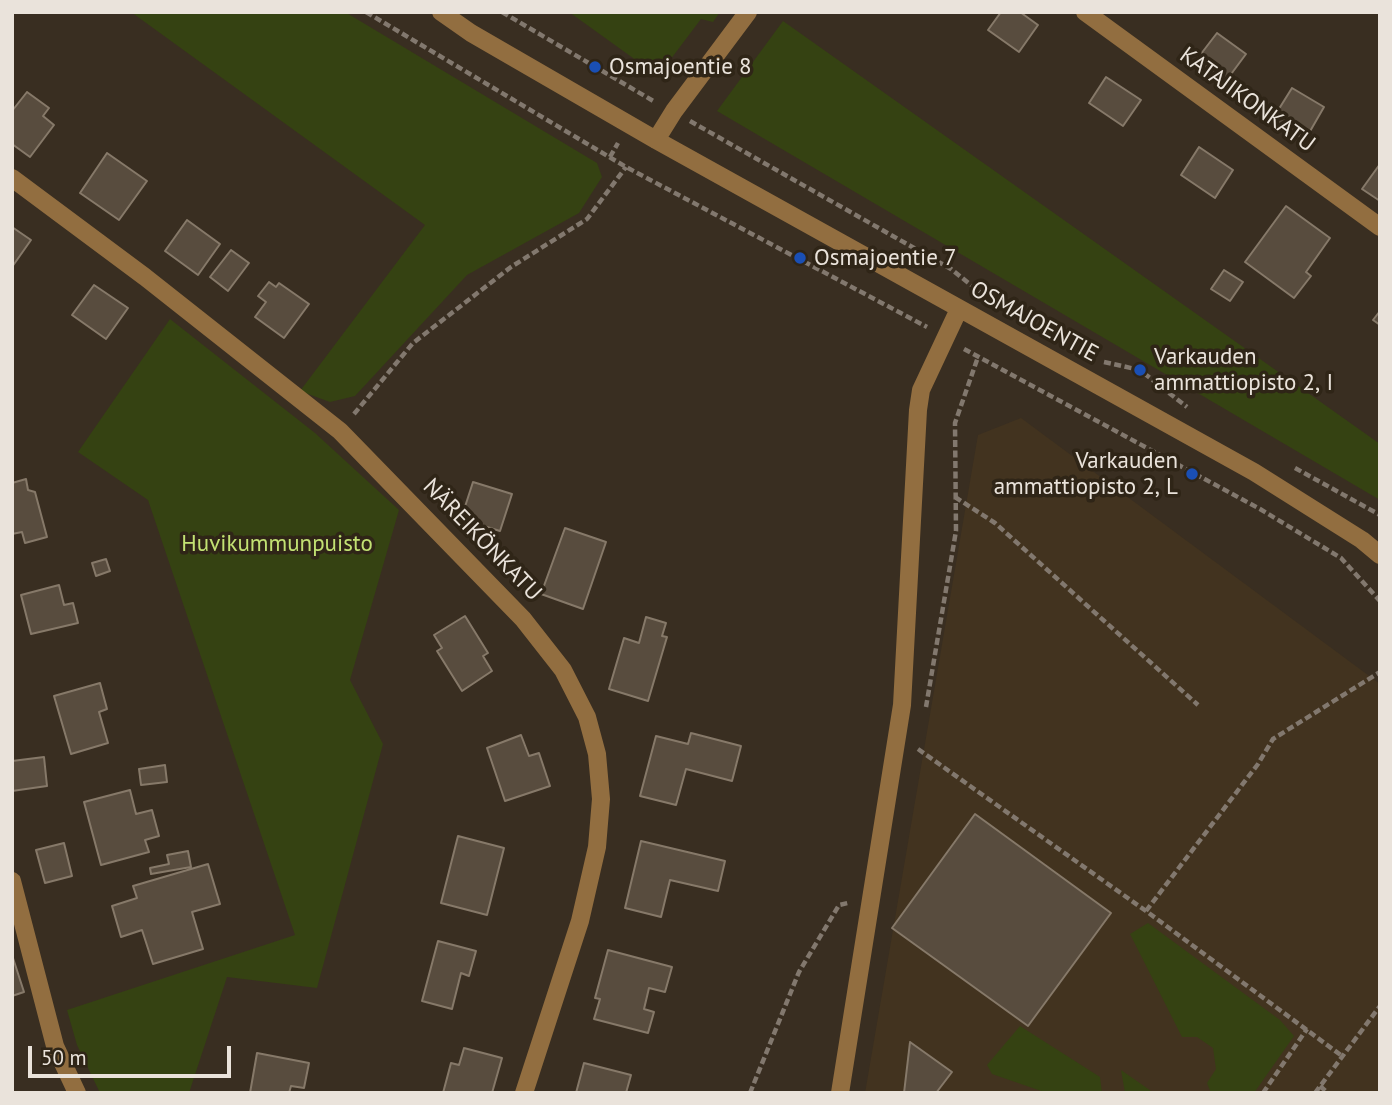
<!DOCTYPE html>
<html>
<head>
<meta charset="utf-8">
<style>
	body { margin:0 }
	#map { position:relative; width:1392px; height:1105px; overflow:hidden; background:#392e21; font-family:"PT Sans",sans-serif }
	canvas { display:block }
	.frame { position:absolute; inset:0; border:14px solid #eae3db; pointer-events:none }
	.scale { position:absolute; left:28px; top:1046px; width:203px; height:32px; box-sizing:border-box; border:4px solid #eae3db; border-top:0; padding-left:9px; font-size:21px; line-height:24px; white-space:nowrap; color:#eae3db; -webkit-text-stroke:5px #2f2517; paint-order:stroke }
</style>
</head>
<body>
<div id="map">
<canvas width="1392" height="1105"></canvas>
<div class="frame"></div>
<div class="scale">50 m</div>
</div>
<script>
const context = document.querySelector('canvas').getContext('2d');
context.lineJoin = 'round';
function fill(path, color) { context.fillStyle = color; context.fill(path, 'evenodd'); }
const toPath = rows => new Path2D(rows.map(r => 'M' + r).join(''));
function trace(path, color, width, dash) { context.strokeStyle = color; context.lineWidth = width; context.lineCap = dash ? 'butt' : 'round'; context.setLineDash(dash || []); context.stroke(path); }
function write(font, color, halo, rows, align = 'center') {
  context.font = font + ' "PT Sans",sans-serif'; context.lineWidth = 7; context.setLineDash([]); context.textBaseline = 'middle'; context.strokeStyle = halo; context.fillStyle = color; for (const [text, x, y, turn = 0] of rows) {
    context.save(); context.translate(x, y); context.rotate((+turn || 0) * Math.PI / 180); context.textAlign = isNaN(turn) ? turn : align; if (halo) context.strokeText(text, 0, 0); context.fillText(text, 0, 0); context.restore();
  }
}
const built = toPath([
	[1021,418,1380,684,1380,1093,865,1093,978,435]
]);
const green = toPath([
	[131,12,345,12,597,163,602,177,579,213,467,275,355,396,330,402,300,391,425,225],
	[569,12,720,12,713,22,701,19,658,76],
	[783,21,1380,444,1380,500,717,111],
	[170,319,315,433,399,510,350,680,383,744,317,988,227,977,189,1093,100,1093,77,1045,67,1010,295,935,148,500,78,452],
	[1148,923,1280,1020,1294,1036,1254,1093,1211,1093,1207,1083,1216,1069,1213,1048,1197,1037,1182,1037,1130,934],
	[1020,1026,1100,1077,1102,1093,1047,1093,992,1074,987,1065],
	[1121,1070,1154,1093,1125,1093]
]);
const building = toPath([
	[1001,12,1020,12,1038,25,1019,52,988,30,1001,12],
	[1217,33,1246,54,1223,85,1194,63,1217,33],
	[1106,77,1141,100,1123,126,1089,103,1106,77],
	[1292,88,1324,107,1305,140,1272,120,1292,88],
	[27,92,49,108,43,116,54,125,30,157,12,144,12,111,27,92],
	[1199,147,1233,170,1215,198,1181,175,1199,147],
	[107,153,147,181,119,220,80,193,107,153],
	[1380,164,1380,201,1362,189,1380,164],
	[1286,206,1330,238,1306,272,1311,276,1294,298,1245,262,1286,206],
	[187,220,220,244,198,275,165,251,187,220],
	[12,227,31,240,12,267,12,227],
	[231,250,249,263,228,291,210,277,231,250],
	[1224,270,1243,282,1230,301,1211,289,1224,270],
	[269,282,276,287,279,283,309,304,284,338,255,317,266,302,258,296,269,282],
	[94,285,128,308,106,339,72,315,94,285],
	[1380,311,1380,325,1373,320,1380,311],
	[26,479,28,490,35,492,47,537,25,543,22,532,12,534,12,483,26,479],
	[473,482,512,494,500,531,461,519,473,482],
	[565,528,606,542,583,609,541,594,565,528],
	[106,559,110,571,96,576,92,563,106,559],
	[59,585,64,605,73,603,78,623,31,634,21,595,59,585],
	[465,616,488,653,483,656,492,671,462,691,437,651,442,648,434,635,465,616],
	[646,617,666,623,662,636,667,637,648,701,609,689,624,638,639,643,646,617],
	[100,683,107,709,99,712,108,743,71,754,54,696,100,683],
	[691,733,741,746,732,781,686,769,676,805,640,796,656,736,688,744,691,733],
	[521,735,529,756,539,753,550,786,505,801,487,748,521,735],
	[44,757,47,786,12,791,12,761,44,757],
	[165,765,167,782,141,785,139,769,165,765],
	[130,790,136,814,152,810,159,836,145,840,149,852,101,865,84,802,130,790],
	[975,814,1111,913,1028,1026,892,928,975,814],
	[458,836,504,848,487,915,441,903,458,836],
	[641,841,725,861,718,891,670,880,661,917,625,908,641,841],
	[64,843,72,876,45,883,36,850,64,843],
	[188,851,191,867,151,874,150,868,169,864,167,855,188,851],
	[208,864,220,904,192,912,203,949,153,964,142,930,121,937,112,906,137,898,133,886,208,864],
	[438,941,476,951,469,976,461,973,452,1009,422,1001,438,941],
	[608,950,672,967,665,992,649,988,644,1009,654,1012,648,1033,594,1019,600,999,595,998,608,950],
	[12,955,24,992,12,996,12,955],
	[910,1042,952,1072,936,1093,904,1093,910,1042],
	[464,1048,502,1058,492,1093,443,1093,451,1063,459,1065,464,1048],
	[257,1053,309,1063,304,1088,291,1086,289,1093,250,1093,257,1053],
	[584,1063,631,1075,626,1093,576,1093,584,1063]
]);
const path = toPath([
	[366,12,626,167,927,327],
	[502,12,655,102],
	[690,121,951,269,981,293],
	[610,157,618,143],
	[964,349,1260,509,1341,558,1380,601],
	[1104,362,1140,370,1187,407],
	[354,414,413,343,511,267,587,219,626,167],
	[1295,468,1380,515],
	[955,497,995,523,1198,705],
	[926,707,956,531,955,423,978,357],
	[918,749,1146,911,1342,1056],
	[1146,911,1258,764,1273,739,1380,672],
	[1320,1086,1328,1093],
	[750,1093,799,972,839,905,848,903],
	[1263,1093,1307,1029],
	[1315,1093,1380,1006]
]);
const minor = toPath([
	[441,12,471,33,656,140,1254,472,1362,540,1380,555],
	[1085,12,1380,227],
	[656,140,674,111,748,12],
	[12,178,145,277,340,431,523,619,563,670,587,717,597,754,601,799,597,847,580,921,524,1093],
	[12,881,55,1046,77,1093],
	[840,1093,902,705,918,410,921,390,959,309]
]);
const markers = [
	[595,67,7,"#1a4fb4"],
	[800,258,7,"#1a4fb4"],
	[1140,370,7,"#1a4fb4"],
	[1192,474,7,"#1a4fb4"]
];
const poiNames = [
	["Osmajoentie 8",609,67],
	["Osmajoentie 7",814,258],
	["Varkauden",1154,357],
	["ammattiopisto 2, I",1154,383],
	["Varkauden",1178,461,"right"],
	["ammattiopisto 2, L",1178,487,"right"]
];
const streetNames = [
	["KATAJIKONKATU",1247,100,36],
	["OSMAJOENTIE",1034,322,29],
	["NÄREIKÖNKATU",482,540,46]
];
const parkNames = [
	["Huvikummunpuisto",277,544]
];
fill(built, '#42331f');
fill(green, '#354212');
fill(building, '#584c3e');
trace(building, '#867969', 2);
trace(path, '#82786e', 4.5, [7, 3.5]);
trace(minor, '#926e40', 18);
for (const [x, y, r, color] of markers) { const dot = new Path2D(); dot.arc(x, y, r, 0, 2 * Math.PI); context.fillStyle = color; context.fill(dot); trace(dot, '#2f2517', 2.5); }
write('23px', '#eae3db', '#2f2517', poiNames, 'left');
write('23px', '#eae3db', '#2f2517', streetNames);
write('23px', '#c2e173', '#2f2517', parkNames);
</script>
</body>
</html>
